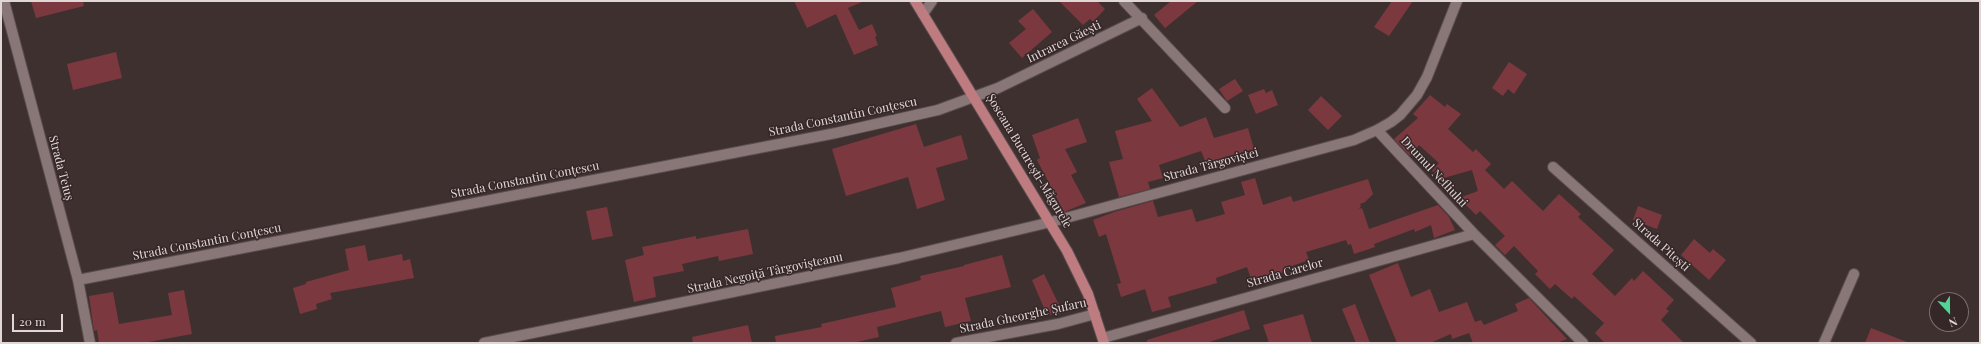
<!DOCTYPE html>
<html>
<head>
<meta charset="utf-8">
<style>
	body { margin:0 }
	#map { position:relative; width:1981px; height:344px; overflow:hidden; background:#3f3030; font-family:"Playfair Display",serif }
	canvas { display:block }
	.frame { position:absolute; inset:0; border:2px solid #e1d7d7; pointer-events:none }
	.north { position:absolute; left:1929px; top:292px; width:40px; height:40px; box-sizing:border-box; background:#352627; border:1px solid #7a6d6d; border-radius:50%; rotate:158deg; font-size:11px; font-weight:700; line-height:16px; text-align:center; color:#e1d7d7 }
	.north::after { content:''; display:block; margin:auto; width:14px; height:18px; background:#53d396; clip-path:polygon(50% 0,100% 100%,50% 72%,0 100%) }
	.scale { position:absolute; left:12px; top:314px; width:51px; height:18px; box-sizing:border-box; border:2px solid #e1d7d7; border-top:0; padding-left:5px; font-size:12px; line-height:14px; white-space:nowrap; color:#e1d7d7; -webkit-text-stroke:3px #352627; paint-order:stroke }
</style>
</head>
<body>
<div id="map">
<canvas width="1981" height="344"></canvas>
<div class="frame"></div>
<div class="north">N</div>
<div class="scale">20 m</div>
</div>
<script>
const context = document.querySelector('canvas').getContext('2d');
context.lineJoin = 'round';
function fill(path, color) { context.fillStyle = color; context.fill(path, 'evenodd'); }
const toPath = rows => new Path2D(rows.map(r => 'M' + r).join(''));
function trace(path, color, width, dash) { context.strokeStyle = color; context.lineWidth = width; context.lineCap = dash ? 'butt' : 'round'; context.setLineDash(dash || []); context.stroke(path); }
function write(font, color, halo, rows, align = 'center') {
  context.font = font + ' "Playfair Display",serif'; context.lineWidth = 3; context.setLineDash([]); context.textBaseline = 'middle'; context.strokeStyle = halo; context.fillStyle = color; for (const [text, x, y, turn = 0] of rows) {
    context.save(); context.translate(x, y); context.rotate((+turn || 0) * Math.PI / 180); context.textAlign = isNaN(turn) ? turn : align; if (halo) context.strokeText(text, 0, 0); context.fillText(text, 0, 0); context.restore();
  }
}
const building = toPath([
	[31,1,83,1,84,6,36,18],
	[794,1,864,1,848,8,859,30,872,24,877,36,875,37,878,45,854,55,836,14,807,28],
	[1059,1,1097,1,1105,9,1093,22,1090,19,1083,25],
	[1171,1,1198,1,1165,28,1154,15],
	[1392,1,1413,1,1389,36,1374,27],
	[1033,9,1052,32,1022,58,1009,43,1026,29,1018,21],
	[116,52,122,78,73,90,67,64],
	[1509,62,1527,74,1514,94,1508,89,1503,96,1492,88],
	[1235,79,1243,91,1227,101,1219,89],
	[1152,88,1180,127,1206,117,1214,138,1248,128,1254,149,1222,158,1225,167,1209,170,1201,151,1159,165,1163,178,1148,182,1150,189,1119,197,1109,162,1123,159,1115,131,1152,121,1137,99],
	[1264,89,1266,93,1272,90,1278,105,1256,114,1248,95],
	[1430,95,1445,107,1447,104,1461,114,1448,129,1473,152,1476,149,1491,164,1485,170,1504,189,1512,181,1543,211,1559,194,1581,214,1578,217,1614,250,1592,274,1615,296,1632,278,1634,281,1643,271,1674,300,1666,309,1669,311,1661,320,1684,343,1605,343,1595,333,1604,323,1574,296,1572,299,1555,284,1550,289,1535,274,1538,271,1514,246,1505,255,1495,245,1505,236,1480,211,1476,215,1459,198,1478,191,1472,170,1440,179,1432,171,1439,163,1419,145,1410,156,1394,139,1418,118,1413,114],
	[1321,96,1342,116,1328,130,1308,110],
	[1078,118,1087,142,1065,149,1077,172,1071,175,1086,203,1064,212,1037,160,1040,158,1032,135],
	[916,124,924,147,961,135,968,159,936,168,945,200,917,209,908,177,846,196,832,149],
	[1255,178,1263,205,1291,196,1293,202,1368,179,1373,194,1365,202,1360,204,1361,206,1359,209,1362,208,1369,229,1438,205,1449,217,1455,230,1434,238,1431,225,1415,232,1414,229,1374,244,1375,247,1354,254,1351,244,1348,245,1346,240,1306,252,1309,260,1286,268,1287,271,1272,276,1252,282,1247,267,1216,278,1217,283,1168,297,1171,307,1152,312,1145,289,1121,297,1117,284,1121,283,1106,234,1099,237,1093,220,1114,212,1153,201,1158,217,1192,209,1196,222,1225,214,1221,202,1245,195,1241,182],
	[1638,206,1662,215,1657,229,1633,220],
	[607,207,613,236,592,240,586,211],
	[748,229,753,254,719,261,718,256,682,264,684,271,653,277,656,297,634,302,625,260,644,255,642,247,696,236,696,239],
	[1694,239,1710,253,1713,249,1726,260,1709,280,1681,255],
	[365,245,368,261,402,254,403,261,410,259,414,278,330,293,332,299,316,304,317,309,300,314,293,288,306,284,306,282,349,270,345,249],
	[1002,255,1011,287,965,298,971,321,945,327,941,311,877,327,879,337,852,343,776,343,775,336,822,327,821,324,896,307,891,288,921,280,920,276,964,266,964,265],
	[1398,263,1411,297,1430,289,1439,312,1467,302,1475,322,1481,320,1484,325,1518,311,1515,304,1529,298,1567,339,1556,343,1473,343,1469,333,1452,339,1451,334,1430,343,1397,343,1369,275],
	[1044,274,1063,313,1047,315,1032,280],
	[184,290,192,334,143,343,99,343,97,330,94,331,89,296,113,292,119,324,172,315,168,293],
	[1355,304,1370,343,1356,343,1342,309],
	[1244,310,1250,329,1206,343,1147,343,1147,340],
	[1303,314,1312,343,1269,343,1263,325],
	[748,325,752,343,693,343,692,337],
	[1871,328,1907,342,1907,343,1865,343]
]);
const minor = toPath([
	[4,1,78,280,90,343],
	[1124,1,1225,108],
	[923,14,932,1],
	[1377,130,1474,234,1583,343],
	[1553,167,1751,343],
	[78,280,836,133,938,110,998,88,1142,18],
	[1103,338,1474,234],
	[484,343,899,258,1051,222,1354,140,1377,130,1391,122,1400,115,1417,95,1427,77,1457,1],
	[956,343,1058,324,1095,314],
	[1824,343,1854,274]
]);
const major = toPath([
	[915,1,1067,251,1088,294,1104,343]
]);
const streetNames = [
	["Intrarea Găești",1064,42,-26],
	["Strada Constantin Conțescu",843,117,-12],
	["Șoseaua București-Măgurele",1029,161,59],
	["Strada Târgoviștei",1211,165,-15],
	["Strada Teiuș",61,168,75],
	["Drumul Nefliului",1434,172,47],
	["Strada Constantin Conțescu",525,180,-11],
	["Strada Constantin Conțescu",207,242,-11],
	["Strada Pitești",1661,245,42],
	["Strada Negoiță Târgovișteanu",765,273,-12],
	["Strada Carelor",1285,273,-16],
	["Strada Gheorghe Șufaru",1023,316,-12]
];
fill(building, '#7b393f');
trace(minor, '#5a4d4d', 12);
trace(major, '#5a4d4d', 12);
trace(minor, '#897778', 10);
trace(major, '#be7c81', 10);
write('12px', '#e1d7d7', '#352627', streetNames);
</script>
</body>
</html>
